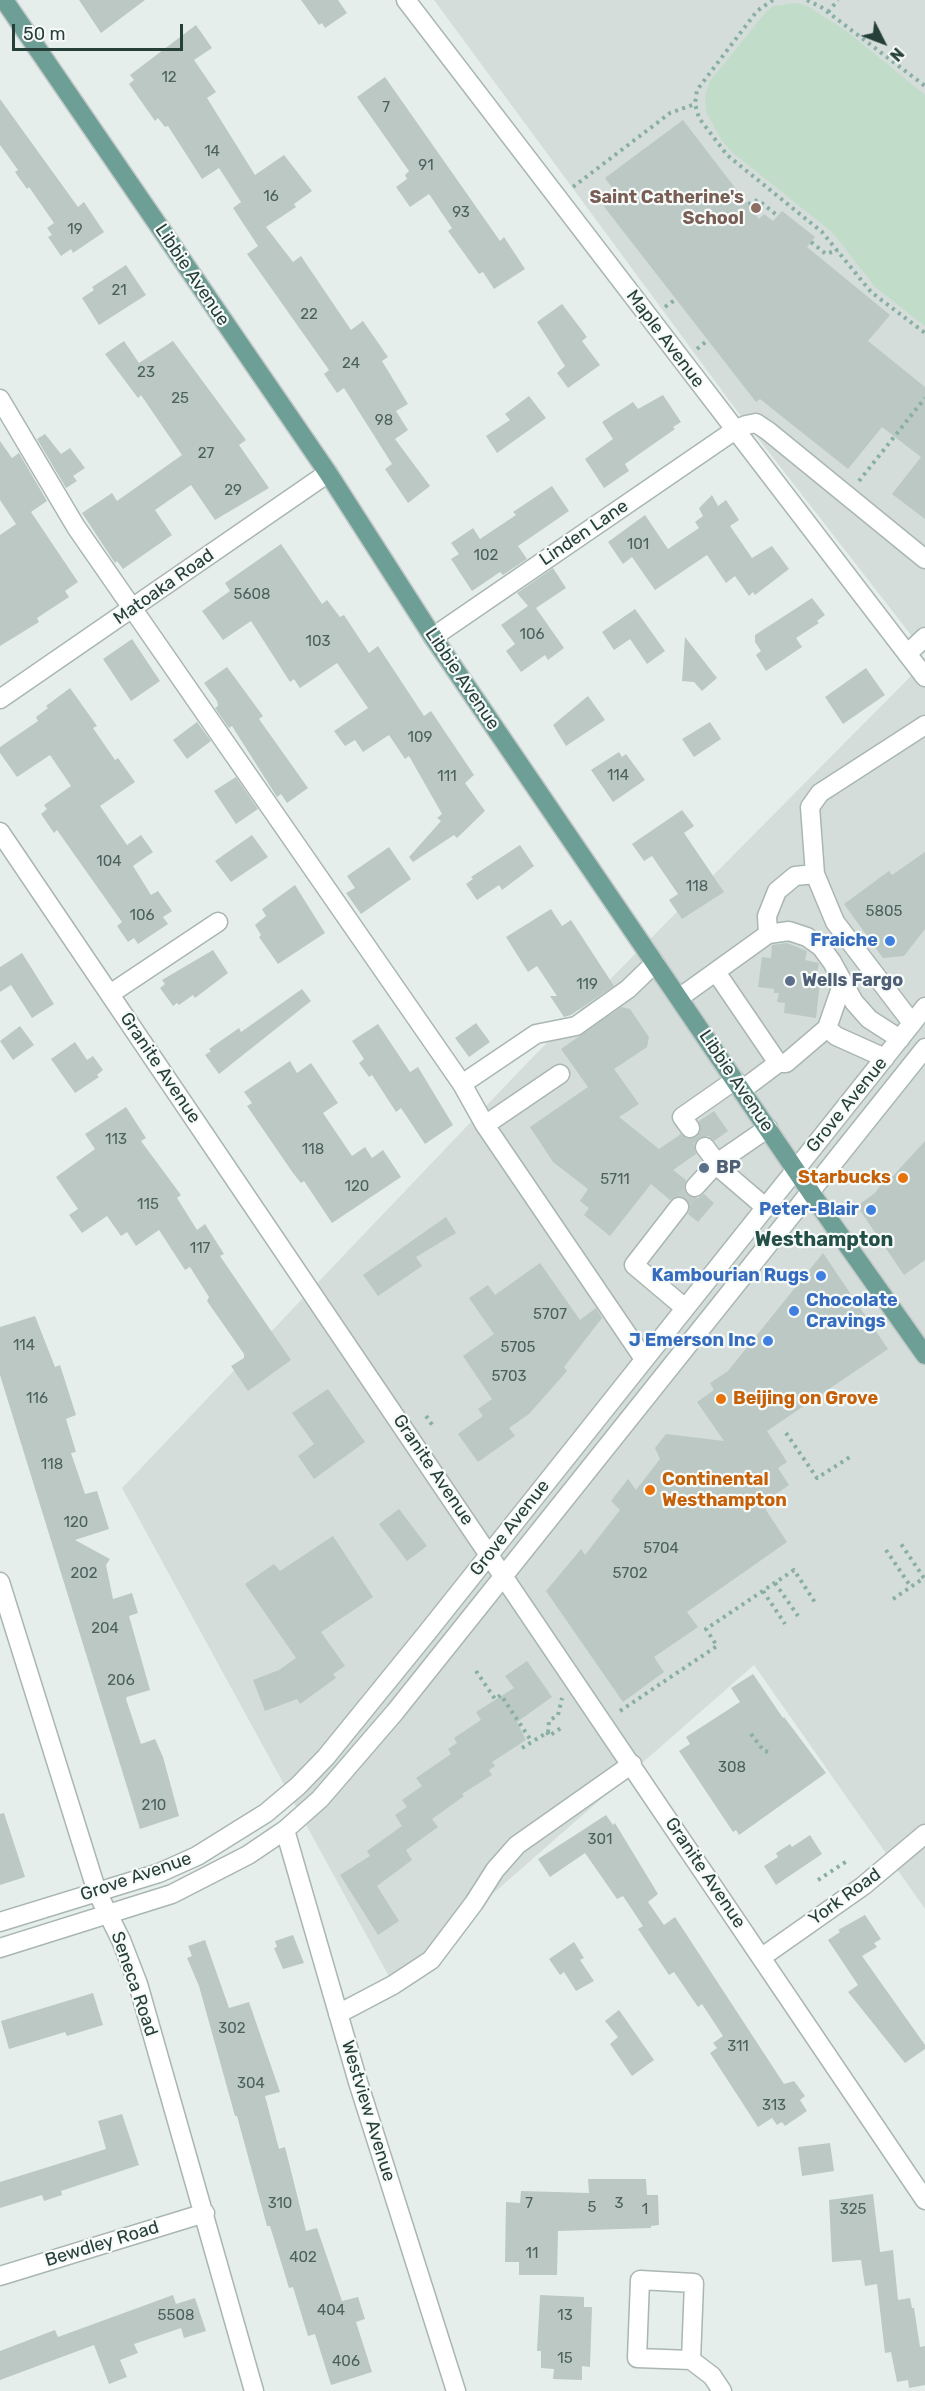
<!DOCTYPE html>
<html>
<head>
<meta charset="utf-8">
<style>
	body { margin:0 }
	#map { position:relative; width:925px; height:2391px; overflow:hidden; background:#e6eeeb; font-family:Rubik,sans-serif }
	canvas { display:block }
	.north { position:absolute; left:853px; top:12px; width:60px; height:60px; -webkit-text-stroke:4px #f6faf9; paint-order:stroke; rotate:132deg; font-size:16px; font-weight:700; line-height:24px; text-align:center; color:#263f39 }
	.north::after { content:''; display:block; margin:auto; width:21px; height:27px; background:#263f39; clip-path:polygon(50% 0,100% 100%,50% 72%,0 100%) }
	.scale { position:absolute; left:12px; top:24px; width:171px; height:27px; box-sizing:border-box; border:3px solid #263f39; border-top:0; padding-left:8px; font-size:18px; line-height:21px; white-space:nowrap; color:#263f39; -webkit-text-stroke:4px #f6faf9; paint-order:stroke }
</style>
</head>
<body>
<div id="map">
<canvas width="925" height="2391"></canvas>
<div class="north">N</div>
<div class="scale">50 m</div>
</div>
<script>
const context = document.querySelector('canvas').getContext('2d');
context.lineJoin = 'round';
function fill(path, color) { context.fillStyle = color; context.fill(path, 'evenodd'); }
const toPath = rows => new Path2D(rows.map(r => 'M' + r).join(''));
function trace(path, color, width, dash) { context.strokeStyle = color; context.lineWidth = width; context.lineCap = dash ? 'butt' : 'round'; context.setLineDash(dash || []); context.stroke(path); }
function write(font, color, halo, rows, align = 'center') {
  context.font = font + ' Rubik,sans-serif'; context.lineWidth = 4.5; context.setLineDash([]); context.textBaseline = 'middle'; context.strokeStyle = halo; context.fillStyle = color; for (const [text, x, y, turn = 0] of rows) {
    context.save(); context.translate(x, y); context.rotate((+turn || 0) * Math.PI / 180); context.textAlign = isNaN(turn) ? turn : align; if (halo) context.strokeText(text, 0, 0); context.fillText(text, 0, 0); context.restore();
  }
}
const built = toPath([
	[434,0,925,0,925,653,740,415],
	[916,671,925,681,925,1909,754,1665,392,1982,122,1488,529,1061]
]);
const green = toPath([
	[796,3,809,7,848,32,925,95,925,326,875,287,833,233,733,153,722,141,706,112,705,96,710,81,766,12,773,6]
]);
const building = toPath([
	[79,0,145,0,101,33],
	[301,0,338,0,347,13,325,28,322,23,319,25],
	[196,25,212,48,194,60,216,92,207,98,255,175,284,155,312,191,294,204,296,207,266,227,293,262,301,256,351,330,363,321,388,357,382,361,408,404,396,411,408,430,395,439,430,486,408,503,385,469,392,464,344,388,337,393,324,374,329,370,247,254,258,246,233,208,241,202,219,168,202,179,168,126,165,127,158,118,155,121,129,84,134,80,130,75],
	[385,77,500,241,504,237,525,269,494,289,483,272,479,274,448,231,452,228,429,194,410,207,396,187,407,179,405,175,409,171,357,97],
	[0,99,78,207,84,202,104,232,73,253,71,249,61,256,48,237,52,235,47,228,54,223,29,187,27,189,15,172,18,170,0,145],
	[683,120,759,219,764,214,773,221,782,211,815,237,807,247,890,315,868,341,925,387,925,519,892,494,921,457,882,427,848,469,760,399,756,402,602,204,616,193,605,178],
	[126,265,146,295,99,325,82,298,94,290,92,287],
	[562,304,587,337,582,341,600,365,568,388,557,373,565,366,537,322],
	[124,341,139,363,173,341,246,440,239,445,269,488,215,520,191,485,155,510,172,535,123,569,117,561,115,563,82,513,112,493,117,501,182,455,141,395,138,398,105,354],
	[663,395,681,422,673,427,675,429,625,464,629,471,604,488,585,459,613,439,602,422,633,402,638,409],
	[529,396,546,418,497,453,486,436,510,420,505,414],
	[45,434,61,454,70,448,85,468,73,476,77,481,66,488,37,439],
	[0,441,12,458,19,453,47,501,31,512,78,582,65,591,69,597,37,618,39,622,0,646,0,535,16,524,0,500],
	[552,486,569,511,518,546,527,559,503,575,500,572,472,591,451,559,459,554,451,543,473,528,480,539,516,515,513,512],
	[712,495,718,506,726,500,739,520,730,526,752,558,772,546,789,569,755,595,753,592,749,596,735,576,726,583,707,555,655,590,632,557,623,564,608,542,645,515,668,549,699,528,695,522,703,516,699,508],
	[281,544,322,604,327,600,340,617,344,615,369,653,378,646,424,716,431,711,474,775,465,783,485,811,457,838,454,835,413,862,409,857,441,821,437,818,442,814,409,756,405,759,389,735,363,752,355,740,345,746,334,731,368,708,337,663,300,688,294,679,290,682,251,621,223,640,202,611,230,591,225,583],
	[553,568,566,588,536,608,564,648,548,660,545,655,521,672,506,651,515,644,501,625,528,606,517,593],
	[812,598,825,615,817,621,819,623,796,638,802,647,766,671,756,655,761,651,755,642,755,635],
	[635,609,665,651,647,664,630,639,614,650,602,632],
	[685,637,717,678,702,691,694,682,682,681],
	[132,639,160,681,131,701,103,659],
	[227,667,263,716,259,719,308,788,287,803,281,794,277,797,237,734,232,726,229,728,215,708,218,706,217,701,204,683],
	[866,668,885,695,843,724,825,697],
	[70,688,97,726,93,728,115,760,118,758,135,782,100,806,127,845,141,835,153,852,133,866,151,895,158,891,172,911,163,917,168,924,138,944,134,938,128,942,117,926,122,922,57,830,54,833,41,814,47,809,44,805,71,786,50,755,17,777,0,753,0,747,38,721,36,717,48,708,46,706],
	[588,696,605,720,566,746,553,725],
	[197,722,211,741,187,759,173,740],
	[710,722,721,739,694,757,682,739],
	[619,752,622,757,626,754,645,780,613,802,591,770],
	[236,777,258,809,236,824,214,791],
	[682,810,694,826,684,833,724,892,682,919,669,900,678,894,652,856,644,861,632,844],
	[252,835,268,857,231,882,215,861],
	[520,845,534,866,502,890,499,885,477,900,466,884,473,879,471,877],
	[389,847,411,879,361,914,346,893,355,888,347,876],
	[925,852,925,929,904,956,883,958,844,904,889,871,892,875],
	[295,885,325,933,278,964,259,937,261,935,255,925,266,916,262,909],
	[551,909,562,926,571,920,614,986,571,1015,564,1017,550,996,557,996,537,966,528,972,506,937],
	[787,943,807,951,805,960,819,963,817,974,821,974,816,1018,784,1013,785,1003,777,1002,779,993,774,993,774,989,758,987,762,957,771,958,772,945],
	[213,950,228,973,195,998,193,995,179,1005,177,1003,173,1006,160,988,165,984,162,980],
	[22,953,54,1004,32,1018,11,985,0,992,0,967],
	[302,989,311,1001,219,1074,205,1055,211,1051,209,1049,239,1028,241,1032],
	[621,1007,630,1009,649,1037,647,1047,614,1069,639,1104,619,1117,659,1149,681,1134,686,1138,696,1137,700,1132,699,1121,714,1111,728,1131,714,1141,709,1136,699,1138,694,1143,696,1154,673,1170,686,1180,684,1190,688,1196,698,1198,704,1194,714,1203,698,1222,688,1214,690,1208,686,1199,680,1196,670,1200,651,1184,610,1236,584,1215,589,1208,580,1201,588,1189,553,1162,530,1127,588,1087,561,1049],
	[476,1023,490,1042,469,1057,455,1038],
	[378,1024,410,1072,418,1067,453,1125,425,1144,401,1108,396,1112,372,1075,369,1077,359,1063,364,1059,352,1041],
	[20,1026,34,1045,13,1060,0,1041],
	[75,1042,87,1060,93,1056,103,1070,97,1075,99,1077,75,1093,51,1059],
	[290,1061,297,1073,311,1063,338,1103,323,1113,352,1156,365,1147,372,1158,383,1150,401,1177,332,1223,304,1181,301,1183,293,1173,247,1106,252,1103,244,1092],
	[126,1107,146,1138,141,1141,181,1195,177,1198,197,1230,205,1224,224,1254,220,1256,291,1360,248,1391,231,1366,244,1358,244,1354,207,1301,209,1297,190,1267,185,1270,159,1230,136,1246,127,1232,121,1236,107,1216,82,1233,69,1215,78,1209,56,1177,95,1149,85,1134],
	[925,1141,925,1260,904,1275,857,1206,875,1193,889,1173,893,1176],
	[446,1217,456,1233,416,1257,422,1266,378,1296,363,1275],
	[823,1253,888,1349,767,1431,787,1462,778,1468,789,1485,762,1504,787,1542,687,1612,698,1627,654,1657,664,1672,623,1702,546,1591,581,1549,585,1555,620,1510,611,1501,628,1479,636,1490,660,1459,655,1448,666,1434,724,1441,697,1402,714,1390,710,1383,728,1371],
	[540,1263,580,1320,596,1308,602,1318,564,1367,567,1371,529,1414,509,1428,515,1436,478,1462,458,1434,483,1416,478,1409,492,1399,463,1356,494,1334,469,1298,488,1285,495,1295],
	[35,1316,55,1367,60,1365,76,1415,66,1419,76,1452,71,1453,85,1494,97,1491,109,1529,75,1540,110,1559,106,1565,113,1599,132,1593,138,1613,129,1616,150,1690,127,1697,126,1699,141,1744,155,1739,163,1757,179,1816,140,1829,0,1375,0,1327],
	[328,1389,365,1442,314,1479,298,1456,314,1444,292,1413],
	[399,1509,427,1546,407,1561,379,1524],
	[333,1536,373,1597,321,1632,345,1666,333,1674,336,1678,300,1704,297,1699,265,1711,253,1680,279,1670,296,1658,245,1584,274,1564,280,1571],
	[527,1661,552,1697,517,1722,526,1740,492,1762,495,1766,489,1770,492,1775,462,1794,464,1796,432,1819,438,1827,406,1850,412,1860,377,1886,399,1921,378,1935,340,1875,370,1856,367,1851,402,1826,395,1815,407,1807,402,1800,422,1786,416,1778,451,1754,448,1749,457,1743,454,1738,481,1720,476,1712,514,1688,505,1676],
	[753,1674,783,1718,784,1717,826,1773,739,1835,736,1830,733,1832,679,1751,690,1744,686,1737,740,1702,731,1688],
	[4,1813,25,1877,0,1885,0,1814],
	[606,1815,613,1825,615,1823,658,1894,648,1902,664,1925,675,1917,784,2084,794,2081,805,2096,800,2100,807,2111,785,2126,782,2122,777,2125,772,2118,758,2127,710,2053,717,2048,713,2043,723,2036,702,2004,698,2007,674,1972,669,1975,638,1929,643,1926,623,1896,617,1899,585,1853,550,1877,538,1859],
	[810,1835,822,1854,776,1885,764,1866,778,1857,776,1853,790,1844,792,1847],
	[865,1915,881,1939,874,1943,877,1947,862,1956,925,2045,925,2049,905,2063,848,1992,858,1985,828,1940,840,1932,838,1930],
	[293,1935,304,1963,283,1969,274,1948,277,1947,275,1941],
	[205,1940,229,2008,249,2002,280,2092,265,2096,279,2149,285,2147,306,2231,317,2228,342,2301,358,2297,365,2319,356,2322,372,2372,331,2385,315,2334,308,2336,293,2287,289,2288,270,2226,267,2226,237,2116,235,2116,199,1986,187,1958,192,1956,188,1946],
	[574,1942,584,1958,580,1960,594,1981,576,1991,564,1972,560,1975,549,1959],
	[93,1993,103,2025,67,2036,65,2032,9,2049,1,2021],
	[619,2010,654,2060,632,2076,610,2044,618,2037,605,2021],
	[122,2114,139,2165,61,2191,62,2195,44,2201,42,2195,0,2208,0,2182,106,2149,98,2121],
	[830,2143,834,2171,802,2176,798,2147],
	[588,2179,646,2179,647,2195,658,2195,659,2225,651,2226,651,2228,558,2231,557,2275,519,2275,519,2262,505,2262,506,2202,520,2203,521,2191,589,2193],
	[873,2194,880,2252,893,2250,898,2300,910,2298,912,2308,914,2308,920,2347,925,2346,925,2385,909,2388,908,2380,897,2382,891,2352,885,2353,877,2284,865,2286,861,2260,832,2262,829,2200],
	[173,2295,176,2304,195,2298,206,2331,184,2338,181,2328,134,2344,138,2353,120,2360,127,2377,109,2384,94,2345,0,2380,0,2351,55,2330,58,2337],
	[540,2295,584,2297,584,2307,592,2307,590,2367,582,2366,582,2380,553,2379,554,2369,541,2368,541,2351,537,2351]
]);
const minorTunnel = toPath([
	[679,1207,695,1187]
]);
const path = toPath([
	[773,0,757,11,697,90,695,104,699,118,727,155,822,232,871,292,925,333],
	[807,0,821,7,925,86],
	[828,12,838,0],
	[573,187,670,113,695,104],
	[748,204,758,200,778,216],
	[811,242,826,254,838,250],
	[665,307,676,299],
	[697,349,708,340],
	[859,481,925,398],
	[426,1416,433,1426],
	[786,1433,817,1478,850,1457],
	[886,1550,911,1587],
	[775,1583,798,1616],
	[763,1591,785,1624],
	[893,1599,924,1578,899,1541],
	[476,1671,495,1699,501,1695,532,1742],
	[620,1711,717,1646,706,1629,794,1570,816,1604],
	[547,1732,549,1736,564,1726],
	[751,1734,764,1751,769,1752],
	[522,1748,548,1732,549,1721,558,1715,562,1698],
	[818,1880,847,1861]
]);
const minor = toPath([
	[406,0,925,677],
	[0,399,76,527,462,1084,485,1125,644,1359],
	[433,637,735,430,746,425,756,423,768,431,925,559],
	[907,654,925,637],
	[0,699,328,473],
	[0,832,925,2200],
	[768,934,767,916,777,891,795,876,815,874],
	[716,972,778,1063,786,1063,827,1028,843,982],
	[110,994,218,922],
	[679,998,768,934,789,931,807,937,821,947,832,962,854,1002,869,1019,900,1039],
	[912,1023,835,922,815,874,810,807,820,793,925,725],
	[827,1028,836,1036,885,1058],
	[462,1084,536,1034,576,1026,628,989,655,963],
	[742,1090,778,1063],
	[485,1125,560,1074],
	[690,1128,682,1117,735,1080],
	[705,1147,723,1171,765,1207],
	[695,1187,717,1163,768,1128],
	[679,1207,634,1265,685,1308],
	[0,1582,97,1892,121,1940,138,1984,254,2391],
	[285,1830,358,2082,456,2391],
	[0,1922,159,1873,197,1856,266,1813,298,1786,326,1757,426,1634,925,1007],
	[0,1948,172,1894,248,1855,285,1830,320,1799,395,1712,925,1048],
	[762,1957,863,1886,925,1834],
	[338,2014,393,1985,431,1960,474,1903,495,1870,517,1845,632,1764],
	[0,2276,205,2213],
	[691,2360,694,2283,640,2280,637,2358,691,2360,712,2376,722,2391]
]);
const major = toPath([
	[4,0,328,473,433,637,833,1225,925,1355]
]);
const markers = [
	[756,208,6,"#8d6e63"],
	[890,941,6,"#3f7fe0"],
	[790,981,6,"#5c6f8a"],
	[704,1168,6,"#5c6f8a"],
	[903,1178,6,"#e8710a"],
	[871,1210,6,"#3f7fe0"],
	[821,1276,6,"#3f7fe0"],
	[794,1311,6,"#3f7fe0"],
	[768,1341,6,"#3f7fe0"],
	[721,1399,6,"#e8710a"],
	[650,1490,6,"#e8710a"]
];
const numberNames = [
	["12",169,78],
	["7",386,108],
	["14",212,152],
	["91",426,166],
	["16",271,197],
	["93",461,213],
	["19",75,230],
	["21",119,291],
	["22",309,315],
	["24",351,364],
	["23",146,373],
	["25",180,399],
	["98",384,421],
	["27",206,454],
	["29",233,491],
	["101",638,545],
	["102",486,556],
	["5608",252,595],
	["106",532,635],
	["103",318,642],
	["109",420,738],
	["114",618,776],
	["111",447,777],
	["104",109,862],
	["118",697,887],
	["5805",884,912],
	["106",142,916],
	["119",587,985],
	["113",116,1140],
	["118",313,1150],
	["5711",615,1180],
	["120",357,1187],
	["115",148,1205],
	["117",200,1249],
	["5707",550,1315],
	["114",24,1346],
	["5705",518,1348],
	["5703",509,1377],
	["116",37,1399],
	["118",52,1465],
	["120",76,1523],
	["5704",661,1549],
	["202",84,1574],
	["5702",630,1574],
	["204",105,1629],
	["206",121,1681],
	["308",732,1768],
	["210",154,1806],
	["301",600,1840],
	["302",232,2029],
	["311",738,2047],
	["304",251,2084],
	["313",774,2106],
	["310",280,2204],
	["7",529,2204],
	["3",619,2204],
	["5",592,2208],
	["1",645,2210],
	["325",853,2210],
	["11",532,2254],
	["402",303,2258],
	["404",331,2311],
	["5508",176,2316],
	["13",565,2316],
	["15",565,2359],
	["406",346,2362]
];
const educationNames = [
	["Saint Catherine's",744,198],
	["School",744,219]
];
const streetNames = [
	["Libbie Avenue",192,275,56],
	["Maple Avenue",665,339,53],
	["Linden Lane",584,533,-34],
	["Matoaka Road",164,587,-35],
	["Libbie Avenue",462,679,56],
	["Granite Avenue",160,1068,56],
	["Libbie Avenue",736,1081,56],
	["Grove Avenue",847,1105,-51],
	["Granite Avenue",433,1470,56],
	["Grove Avenue",510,1528,-52],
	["Granite Avenue",705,1873,56],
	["Grove Avenue",136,1877,-19],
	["York Road",845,1897,-36],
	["Seneca Road",134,1984,71],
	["Westview Avenue",368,2111,73],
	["Bewdley Road",102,2244,-17]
];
const shopNames = [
	["Fraiche",878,941],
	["Peter-Blair",859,1210],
	["Kambourian Rugs",809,1276],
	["Chocolate",806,1301,"left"],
	["Cravings",806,1322,"left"],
	["J Emerson Inc",756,1341]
];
const serviceNames = [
	["Wells Fargo",802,981],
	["BP",716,1168]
];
const foodNames = [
	["Starbucks",891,1178,"right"],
	["Beijing on Grove",733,1399],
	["Continental",662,1480],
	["Westhampton",662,1501]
];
const neighbourhoodNames = [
	["Westhampton",824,1240]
];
fill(built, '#d4ddda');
fill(green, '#c1ddca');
fill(building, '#bbc8c4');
trace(minorTunnel, '#c0cbc7', 18, [18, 9]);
trace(minor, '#a9b6b2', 21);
trace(major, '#c2c9c8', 21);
trace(path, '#89afa5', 4, [3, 4.5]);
trace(minor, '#fff', 18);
trace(major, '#6e9f96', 18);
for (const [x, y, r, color] of markers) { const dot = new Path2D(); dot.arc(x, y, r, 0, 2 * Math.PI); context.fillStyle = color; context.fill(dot); trace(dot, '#f6faf9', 2); }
write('15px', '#4b615c', null, numberNames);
write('bold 18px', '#785e54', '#f6faf9', educationNames, 'right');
write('18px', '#263f39', '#f6faf9', streetNames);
write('bold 18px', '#366cbe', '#f6faf9', shopNames, 'right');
write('bold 18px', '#4e5e75', '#f6faf9', serviceNames, 'left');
write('bold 18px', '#c56008', '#f6faf9', foodNames, 'left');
write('bold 20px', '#234f47', '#f6faf9', neighbourhoodNames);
</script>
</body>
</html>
